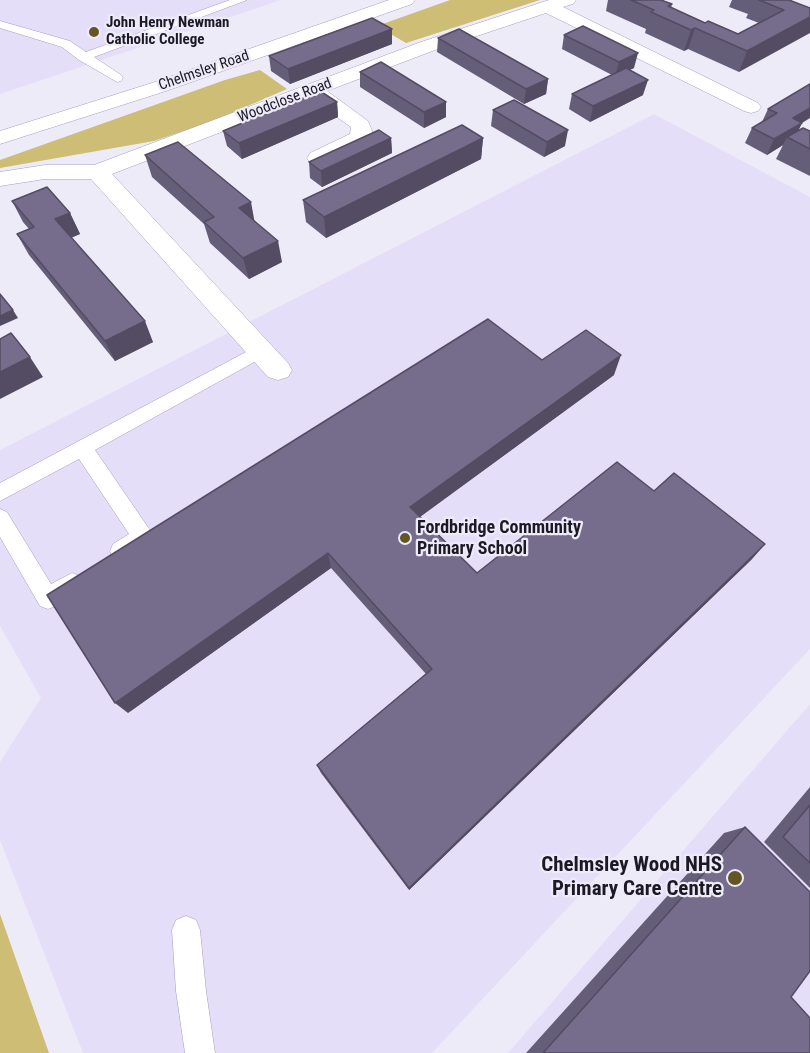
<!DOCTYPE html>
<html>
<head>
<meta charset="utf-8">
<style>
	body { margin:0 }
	canvas { display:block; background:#eeebf9 }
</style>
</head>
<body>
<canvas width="810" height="1053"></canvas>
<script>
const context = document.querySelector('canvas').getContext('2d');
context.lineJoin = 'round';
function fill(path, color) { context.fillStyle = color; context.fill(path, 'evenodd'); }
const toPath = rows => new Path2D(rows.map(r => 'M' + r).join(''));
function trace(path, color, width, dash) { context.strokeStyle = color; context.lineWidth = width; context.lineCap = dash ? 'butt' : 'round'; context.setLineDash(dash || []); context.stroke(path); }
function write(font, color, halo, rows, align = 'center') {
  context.font = font + ' "Roboto Condensed",sans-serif'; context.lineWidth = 4.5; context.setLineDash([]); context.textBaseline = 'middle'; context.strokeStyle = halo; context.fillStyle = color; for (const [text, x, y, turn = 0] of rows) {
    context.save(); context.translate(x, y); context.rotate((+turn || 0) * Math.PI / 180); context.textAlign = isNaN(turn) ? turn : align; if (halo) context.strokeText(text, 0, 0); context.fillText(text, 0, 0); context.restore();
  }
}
const built = toPath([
	[0,0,281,0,0,94],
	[654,114,810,197,810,649,432,1053,83,1053,0,840,0,762,41,698,0,626,0,450],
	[810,704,810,1053,508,1053]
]);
const green = toPath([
	[450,0,540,0,406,43,377,26],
	[260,70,287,89,213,121,154,141,0,168,0,160,225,80],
	[0,914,49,1053,0,1053]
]);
const lane = toPath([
	[230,0,247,0,94,57,121,75,123,78,121,81,117,82,79,60,62,47,0,28,0,21,70,41,86,52,230,0],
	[261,344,267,345,270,350,267,355,95,450,154,536,150,542,129,558,121,560,113,558,110,551,113,544,129,534,79,459,0,501,0,483,261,344],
	[0,509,7,512,51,584,72,573,80,576,83,583,80,590,56,606,48,609,40,606,0,537,0,509],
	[186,916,196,920,200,930,206,991,215,1053,185,1053,176,991,172,930,176,920,186,916]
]);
const street = toPath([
	[549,0,576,0,573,4,563,7,758,103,761,107,758,111,751,113,744,111,546,13,435,50,327,91,368,121,373,133,366,144,326,163,318,165,310,163,307,158,310,153,350,134,351,127,310,98,112,174,288,363,292,370,288,377,278,380,268,377,91,179,45,179,0,186,0,172,45,165,94,165,421,42,549,0]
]);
const secondary = toPath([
	[389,0,415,0,412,4,166,91,0,144,0,131,152,83,389,0]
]);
const wall = toPath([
	[608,0,664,0,663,1,672,4,671,8,705,23,738,34,759,23,746,18,748,14,729,7,732,0,789,0,810,8,739,72,688,49,684,51,645,33,646,29,606,11],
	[392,29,392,44,290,84,271,71,269,56],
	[564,35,634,68,629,70,643,95,590,122,569,109,572,94,612,75,562,49],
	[438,38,548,79,546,94,524,104,437,52],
	[360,72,446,102,446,117,424,128,360,87],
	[337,102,338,117,242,159,227,146,223,131],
	[768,109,802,123,798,130,810,131,810,176,776,159,783,145,767,155,745,143,752,128,762,122],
	[493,110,565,146,544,157,491,126],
	[391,138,392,153,322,187,310,178,309,162],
	[483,138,481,159,326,238,306,222,303,200],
	[145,155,255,221,282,262,249,279,210,243,204,224,152,177],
	[12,201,70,213,80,234,71,238,153,342,115,361,29,255,17,234,29,229,23,222],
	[542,360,614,375,420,517,477,573,654,491,765,544,751,560,409,890,321,773,317,765,426,674,331,568,128,713],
	[810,787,810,888,764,842],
	[745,827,791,997,810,1053,526,1053,724,833]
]);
const shadedWall = toPath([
	[810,17,810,33,739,72,747,51],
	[695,28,688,49,684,51,691,30],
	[392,29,392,44,290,84,288,69],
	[638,53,634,68,615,77,619,62],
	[548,79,546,94,524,104,526,89],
	[648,80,643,95,590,122,593,106],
	[337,102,338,117,242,159,239,143],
	[446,102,446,117,424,128,424,112],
	[810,108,810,118,802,123,795,138,787,137,783,145,767,155,774,139,793,118],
	[568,130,565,146,544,157,547,142],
	[391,138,392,153,322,187,321,171],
	[483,138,481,159,326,238,324,217],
	[251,202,255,224,239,208],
	[70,213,80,234,65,240,55,219],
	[278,241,282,262,249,279,243,258],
	[13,310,18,318,0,326,0,316],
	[145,321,153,342,115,361,105,341],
	[621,355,614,375,410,524,410,507],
	[30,357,43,377,0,399,0,372],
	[765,544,751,560,409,890,409,888],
	[328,553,331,568,128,713,115,703]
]);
const building = toPath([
	[631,0,661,0,672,4,668,6,705,23,708,21,738,34,784,10,759,0,789,0,810,8,810,17,747,51,695,28,691,30,651,12,654,10,631,0],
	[372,18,392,29,288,69,269,56,372,18],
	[583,26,638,53,619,62,564,35,583,26],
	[459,29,548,79,526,89,438,38,459,29],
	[381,62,446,102,424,112,360,72,381,62],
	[626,68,648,80,593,106,572,94,626,68],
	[810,84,810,108,793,118,802,123,774,139,752,128,777,113,768,109,810,84],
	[320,91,337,102,239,143,223,131,320,91],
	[514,100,568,130,547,142,493,110,514,100],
	[462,125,483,138,324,217,303,200,462,125],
	[803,128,810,131,810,149,787,137,803,128],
	[379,130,391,138,321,171,309,162,379,130],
	[178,142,251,202,239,208,278,241,243,258,204,222,214,217,145,155,178,142],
	[47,187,70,213,55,219,145,321,105,341,17,234,34,227,12,201,47,187],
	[0,294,13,310,0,316,0,294],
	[488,319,542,360,586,330,621,355,410,507,477,573,617,462,654,491,674,473,765,544,409,888,317,765,432,669,328,553,115,703,47,595,488,319],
	[11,333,30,357,0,372,0,339,11,333],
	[810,805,810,863,783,837,810,805],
	[745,827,810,892,810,971,791,997,810,1018,810,1053,543,1053,745,827]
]);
const markers = [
	[94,32,6,"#625724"],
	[405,538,6,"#625724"],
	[735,878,8,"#625724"]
];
const farPoinames = [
	["John Henry Newman",106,23],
	["Catholic College",106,40]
];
const farStreetnames = [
	["Chelmsley Road",204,71,-19],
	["Woodclose Road",285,101,-21]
];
const poiNames = [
	["Fordbridge Community",417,528],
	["Primary School",417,549]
];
const nearPoinames = [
	["Chelmsley Wood NHS",722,866],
	["Primary Care Centre",722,890]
];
fill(built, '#e5def8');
fill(green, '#cdbd75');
trace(lane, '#a69dbe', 1);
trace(street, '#a69dbe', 1);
trace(secondary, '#a69dbe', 1);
fill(lane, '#fff');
fill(street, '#fff');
fill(secondary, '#fff');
fill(wall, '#655e79');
fill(shadedWall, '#534c63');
fill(building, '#766d8d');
trace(building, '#534c63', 1.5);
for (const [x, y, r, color] of markers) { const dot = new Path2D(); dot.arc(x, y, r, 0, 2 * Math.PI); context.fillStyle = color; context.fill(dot); trace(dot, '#eeebf9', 2); }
write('bold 15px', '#1c1925', '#eeebf9', farPoinames, 'left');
write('15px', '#1c1925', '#eeebf9', farStreetnames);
write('bold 18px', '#1c1925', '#eeebf9', poiNames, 'left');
write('bold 21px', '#1c1925', '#eeebf9', nearPoinames, 'right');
</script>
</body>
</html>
